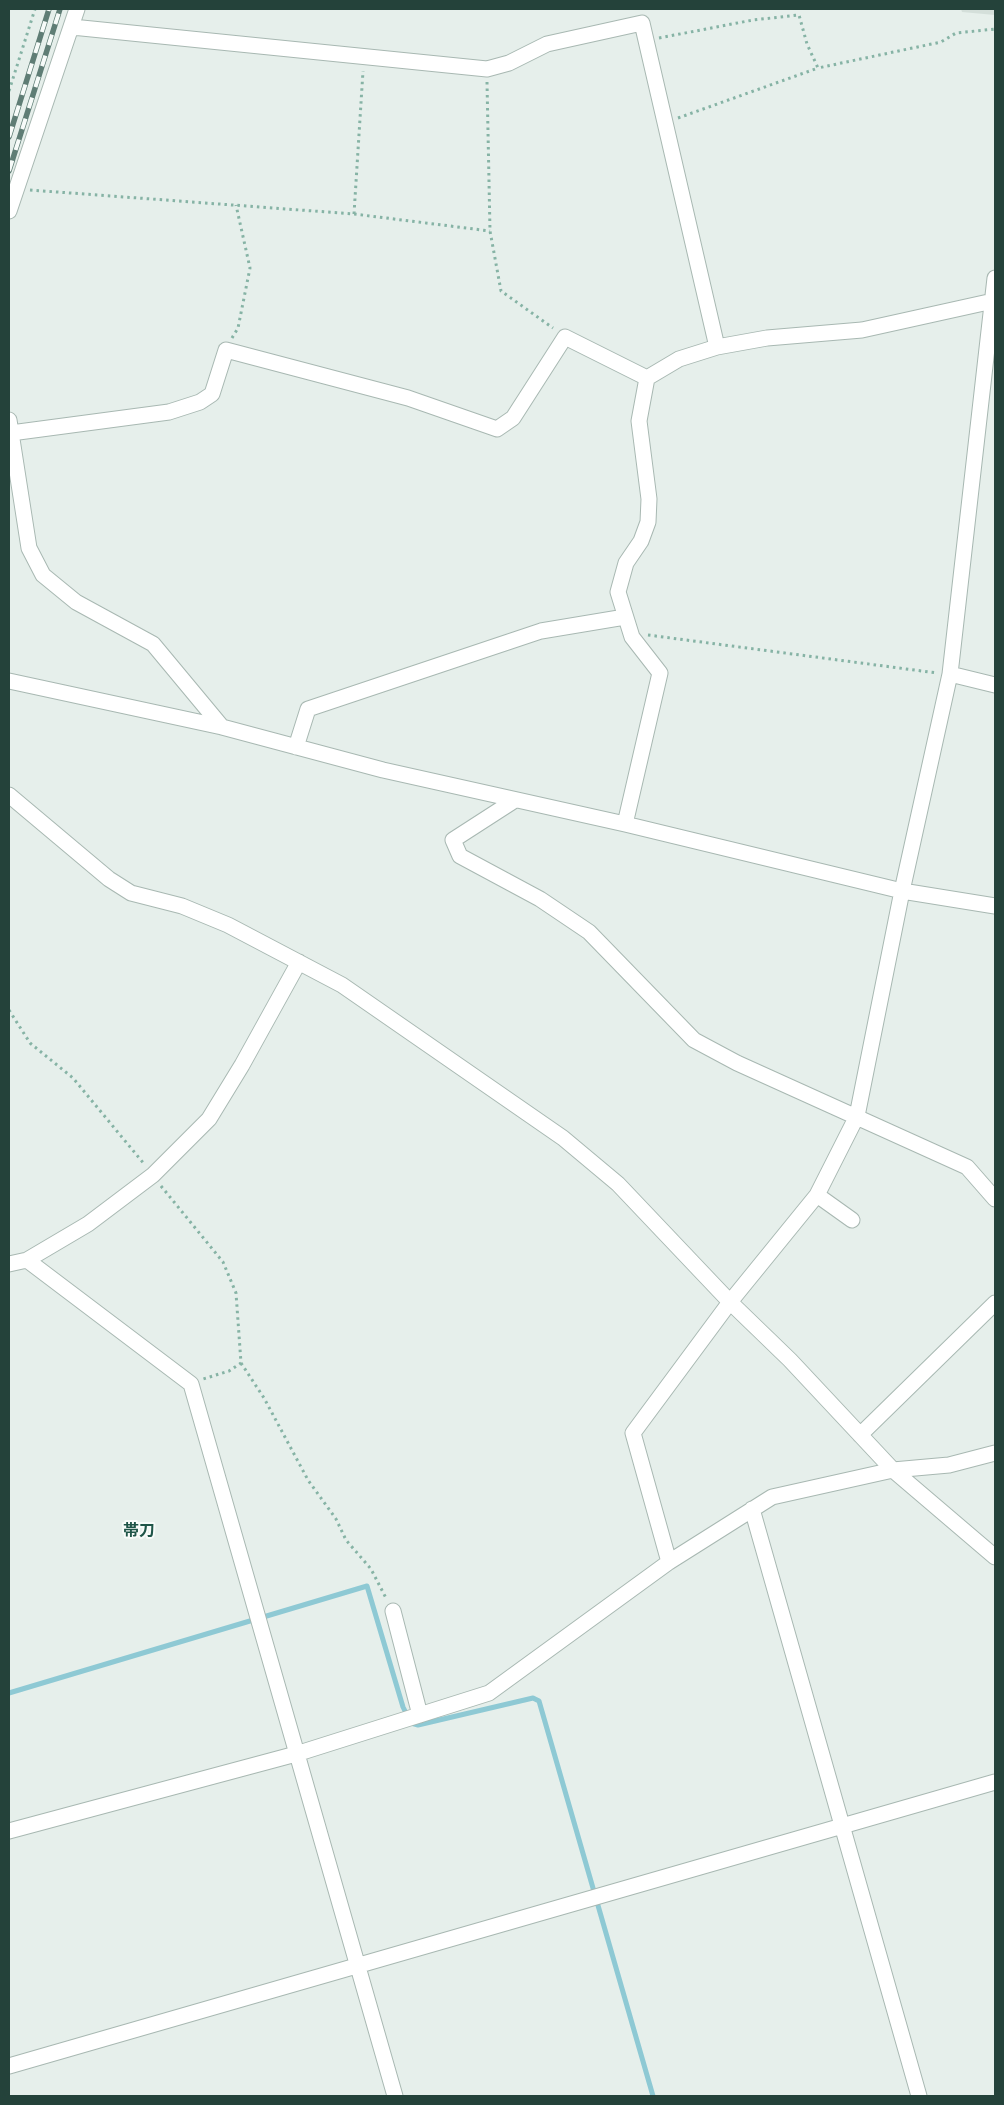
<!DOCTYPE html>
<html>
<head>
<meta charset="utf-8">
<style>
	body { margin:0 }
	#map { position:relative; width:1004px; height:2105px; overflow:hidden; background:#e6efeb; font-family:Overpass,sans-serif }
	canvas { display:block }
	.frame { position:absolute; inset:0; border:10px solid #24423a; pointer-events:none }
</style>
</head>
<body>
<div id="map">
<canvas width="1004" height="2105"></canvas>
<div class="frame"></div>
</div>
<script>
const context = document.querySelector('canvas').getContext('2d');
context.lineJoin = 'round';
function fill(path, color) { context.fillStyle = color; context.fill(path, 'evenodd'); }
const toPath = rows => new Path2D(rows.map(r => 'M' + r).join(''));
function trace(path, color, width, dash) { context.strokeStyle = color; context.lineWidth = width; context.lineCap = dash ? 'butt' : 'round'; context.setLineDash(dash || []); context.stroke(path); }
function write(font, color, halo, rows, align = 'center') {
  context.font = font + ' Overpass,"Noto Sans JP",sans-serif'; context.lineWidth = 4; context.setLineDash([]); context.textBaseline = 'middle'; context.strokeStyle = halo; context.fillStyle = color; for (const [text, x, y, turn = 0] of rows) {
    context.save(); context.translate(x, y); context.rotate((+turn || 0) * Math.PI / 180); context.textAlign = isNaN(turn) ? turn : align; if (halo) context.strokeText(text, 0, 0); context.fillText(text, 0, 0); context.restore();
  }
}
const built = toPath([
	[961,9,995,9,995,15,962,12]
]);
const stream = toPath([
	[9,1693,367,1586,403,1707,411,1723,418,1725,533,1698,539,1701,653,2096]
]);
const path = toPath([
	[659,38,753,20,799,15,807,44,818,68,941,42,956,33,995,29],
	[487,82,490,231,501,291,553,328],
	[9,91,35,9],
	[678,118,818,68],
	[30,190,354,214,490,231],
	[354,214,363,71],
	[232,338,238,328,250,268,236,205],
	[648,635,937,673],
	[9,1010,30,1043,73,1078,145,1165],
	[161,1186,223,1262,236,1293,241,1363,229,1371,203,1379],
	[241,1363,264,1398,308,1480,336,1519,346,1540,371,1569,387,1600]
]);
const minor = toPath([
	[72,27,487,69,509,63,547,44,642,23,717,347],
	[9,211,77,9],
	[9,420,29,548,43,575,76,602,153,644,222,727],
	[11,433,169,412,200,402,212,394,226,350,408,398,497,429,513,418,565,337,647,378],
	[950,674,995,685],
	[9,681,222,727,383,770,625,824,902,891,995,906],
	[296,747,308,709,541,631,625,617],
	[9,795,109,879,131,893,182,906,228,925,342,985,563,1138,618,1184,730,1302,790,1360,893,1470,995,1557],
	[515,800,453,840,460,856,540,899,589,932,694,1040,737,1063,967,1167,995,1199],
	[625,824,660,673,632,637,618,592,626,563,641,541,648,522,649,499,639,421,647,378,679,359,717,347,767,338,862,330,993,301],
	[817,1195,852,1220],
	[27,1260,191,1384,395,2096],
	[9,1264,27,1260,88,1224,153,1175,209,1119,242,1065,299,962],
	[860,1435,995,1303],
	[752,1509,919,2096],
	[669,1562,633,1433,730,1302,817,1195,857,1116,902,891,950,674,995,278],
	[393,1611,420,1715],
	[9,1831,296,1754,489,1693,669,1562,772,1497,893,1470,949,1465,995,1453],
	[9,2066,995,1782]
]);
const rail = toPath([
	[9,137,49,9],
	[9,171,60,9]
]);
const quarterNames = [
	["帯刀",139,1533]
];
fill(built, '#d4dfda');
trace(stream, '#8ec9d4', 5);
trace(minor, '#a8b8b2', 17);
trace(path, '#86b3a5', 3, [2.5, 4]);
trace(minor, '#fff', 15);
trace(rail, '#5f7d75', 5.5);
trace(rail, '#f7fbf9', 4, [11]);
write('bold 16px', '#1f5548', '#f7fbf9', quarterNames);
</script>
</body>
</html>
